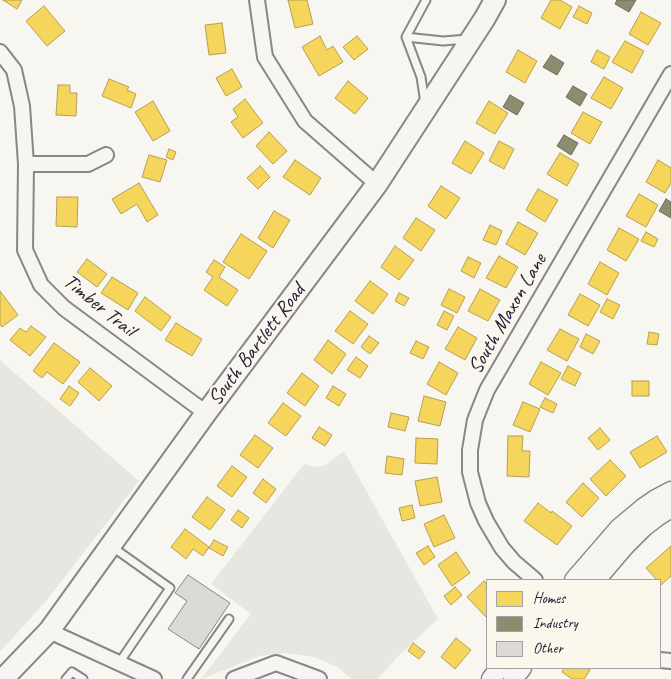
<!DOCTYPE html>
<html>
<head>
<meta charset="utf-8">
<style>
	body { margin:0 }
	#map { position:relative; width:671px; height:679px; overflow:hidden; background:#f8f6f0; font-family:Caveat,sans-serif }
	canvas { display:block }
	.legend { position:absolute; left:486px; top:579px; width:175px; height:90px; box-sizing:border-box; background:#fbf7ec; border:1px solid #a4a2a5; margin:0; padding:6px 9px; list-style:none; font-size:15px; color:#22223b }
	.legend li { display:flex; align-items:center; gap:10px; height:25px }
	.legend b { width:25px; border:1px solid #a4a2a5 }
</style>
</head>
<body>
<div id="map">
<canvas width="671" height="679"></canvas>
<ul class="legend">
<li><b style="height:14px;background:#f6d55c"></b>Homes</li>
<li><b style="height:14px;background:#8c8c6e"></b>Industry</li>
<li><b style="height:14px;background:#dbdad7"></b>Other</li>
</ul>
</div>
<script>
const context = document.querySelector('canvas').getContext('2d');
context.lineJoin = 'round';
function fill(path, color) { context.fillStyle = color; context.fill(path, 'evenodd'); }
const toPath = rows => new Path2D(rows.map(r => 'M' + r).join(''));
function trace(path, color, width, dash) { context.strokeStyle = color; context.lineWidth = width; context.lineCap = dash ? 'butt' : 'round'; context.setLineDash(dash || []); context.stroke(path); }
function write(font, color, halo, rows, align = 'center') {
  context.font = font + ' Caveat,sans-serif'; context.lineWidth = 5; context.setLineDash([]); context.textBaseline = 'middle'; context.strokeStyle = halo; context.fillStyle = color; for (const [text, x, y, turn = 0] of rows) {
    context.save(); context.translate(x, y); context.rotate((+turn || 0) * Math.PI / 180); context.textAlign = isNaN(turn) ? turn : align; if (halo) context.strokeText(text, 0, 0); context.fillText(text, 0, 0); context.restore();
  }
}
const green = toPath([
	[0,360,139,481,47,600,0,652],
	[344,451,438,619,396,658,378,679,352,679,337,667,314,657,286,653,260,656,201,679,251,614,211,584,304,464,315,467,326,465]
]);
const homes = toPath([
	[3,0,22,0,17,9,3,0],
	[288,0,307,0,313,24,295,28,288,0],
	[551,0,560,0,572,7,560,29,541,18,551,0],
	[44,6,65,31,47,46,26,21,44,6],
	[579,6,592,13,587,24,573,17,579,6],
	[641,12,661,23,648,45,629,34,641,12],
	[222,23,226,53,209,55,205,25,222,23],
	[320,36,327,50,333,46,343,62,319,76,302,47,320,36],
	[357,36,368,49,354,60,343,47,357,36],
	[625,41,644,51,632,73,612,62,625,41],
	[518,50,537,61,525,83,506,72,518,50],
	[597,50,610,57,604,69,591,62,597,50],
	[232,69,242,87,226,96,216,78,232,69],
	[604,77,623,88,611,109,591,98,604,77],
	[109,79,129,87,127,90,136,94,131,108,102,96,109,79],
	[348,81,368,98,355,114,335,98,348,81],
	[58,85,70,85,70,93,77,93,76,116,56,115,58,85],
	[245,99,263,123,243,138,231,122,238,117,233,109,245,99],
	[153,101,170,131,153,141,135,112,153,101],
	[489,101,508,113,495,134,476,123,489,101],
	[583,112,602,122,590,144,571,133,583,112],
	[269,132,287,151,273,164,256,146,269,132],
	[465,141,484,153,471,174,452,163,465,141],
	[499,141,514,149,504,169,489,161,499,141],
	[169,149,176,152,173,160,166,157,169,149],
	[560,153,579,164,567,186,547,174,560,153],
	[149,155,167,160,160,182,142,177,149,155],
	[295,160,321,178,310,195,283,177,295,160],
	[658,160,671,168,671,183,665,193,646,182,658,160],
	[260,166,270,177,258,189,247,178,260,166],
	[139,183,158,215,147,222,137,204,121,214,112,199,139,183],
	[441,186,460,198,446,219,428,206,441,186],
	[538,189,558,200,545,222,526,210,538,189],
	[639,194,658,205,646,227,626,216,639,194],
	[57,197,78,197,77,227,56,226,57,197],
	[274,211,290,220,273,248,258,238,274,211],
	[416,218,435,230,421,251,403,238,416,218],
	[518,222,538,233,525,255,506,244,518,222],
	[490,225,502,231,496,245,483,240,490,225],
	[619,228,639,239,626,261,607,250,619,228],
	[646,232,658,239,654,247,641,241,646,232],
	[241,234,267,251,249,279,223,262,241,234],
	[395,246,414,260,399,280,381,267,395,246],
	[499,256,518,267,506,288,486,278,499,256],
	[468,257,481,263,474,278,461,271,468,257],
	[87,259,107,274,97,287,77,272,87,259],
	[214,260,225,267,219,277,238,290,227,306,204,290,213,277,206,272,214,260],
	[600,262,619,273,607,295,588,284,600,262],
	[112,277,138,293,128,310,101,293,112,277],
	[370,281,388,294,373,314,355,301,370,281],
	[449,289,465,297,457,313,441,305,449,289],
	[480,289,500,300,488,321,468,311,480,289],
	[0,291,18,315,2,327,0,324,0,291],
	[399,293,409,298,404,306,395,301,399,293],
	[580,294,600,305,588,326,568,315,580,294],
	[145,297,171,317,161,331,135,311,145,297],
	[607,299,620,305,613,319,600,312,607,299],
	[350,311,368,324,353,344,335,331,350,311],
	[444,311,454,316,447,330,437,325,444,311],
	[176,323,202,339,192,356,165,340,176,323],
	[31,326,46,337,30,356,10,340,20,328,26,332,31,326],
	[458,327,477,338,465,360,445,349,458,327],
	[560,329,579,339,567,361,547,350,560,329],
	[649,332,659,334,657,345,647,344,649,332],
	[586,334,600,341,593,354,580,347,586,334],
	[369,336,379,343,370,354,361,347,369,336],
	[328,340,346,354,332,374,314,360,328,340],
	[416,341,429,347,423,359,410,353,416,341],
	[54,343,80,362,63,384,47,372,42,378,33,371,54,343],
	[356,357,368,366,360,378,347,370,356,357],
	[439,362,458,373,446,395,427,384,439,362],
	[541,362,561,373,548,395,529,384,541,362],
	[568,366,581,373,575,386,561,379,568,366],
	[90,368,112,386,99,401,78,382,90,368],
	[302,373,319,386,305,406,287,393,302,373],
	[632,381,649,381,649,396,632,396,632,381],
	[69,386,79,393,70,406,60,399,69,386],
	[333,386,346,394,339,406,326,398,333,386],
	[424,396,446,402,440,426,418,421,424,396],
	[545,398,557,404,553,413,540,407,545,398],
	[523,402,540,409,530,432,513,425,523,402],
	[283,403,301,416,286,436,268,423,283,403],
	[391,413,409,417,405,431,388,427,391,413],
	[319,427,332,435,325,446,312,438,319,427],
	[600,428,610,440,598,450,588,438,600,428],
	[255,435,273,448,258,468,240,455,255,435],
	[508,436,523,436,522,451,530,451,529,477,507,476,508,436],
	[657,436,667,452,640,468,630,452,657,436],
	[416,438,438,439,437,464,415,463,416,438],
	[387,456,404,459,402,475,385,473,387,456],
	[610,460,626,476,606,496,590,479,610,460],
	[232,466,247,477,232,497,217,486,232,466],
	[437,477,442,502,420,506,415,481,437,477],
	[263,479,276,489,266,503,253,493,263,479],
	[583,483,599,498,582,517,566,502,583,483],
	[207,497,225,510,210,530,192,517,207,497],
	[538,503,551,513,552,511,572,526,557,545,524,521,538,503],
	[412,505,415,518,402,521,399,508,412,505],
	[238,510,249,518,242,528,231,520,238,510],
	[444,515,455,538,434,547,424,524,444,515],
	[185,529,209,547,203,556,193,549,186,559,171,547,185,529],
	[214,540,228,547,223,556,209,548,214,540],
	[428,546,435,557,424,565,416,553,428,546],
	[671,546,671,576,661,585,660,580,657,580,646,568,671,546],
	[456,552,470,573,452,586,438,565,456,552],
	[484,581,487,585,487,618,467,597,484,581],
	[455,587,462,595,451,605,444,596,455,587],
	[456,638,471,650,455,669,441,657,456,638],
	[413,643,425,652,419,659,408,651,413,643],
	[564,668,587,668,590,670,584,679,572,679,562,672,564,668]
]);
const industry = toPath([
	[617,0,636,0,629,12,615,4,617,0],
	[551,55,564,63,557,75,543,67,551,55],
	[573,86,587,94,580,106,566,97,573,86],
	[510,95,524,103,517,115,503,107,510,95],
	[564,135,578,143,571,155,557,146,564,135],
	[666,199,671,202,671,218,659,211,666,199]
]);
const building = toPath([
	[188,575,230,603,199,649,168,629,187,601,175,593,188,575]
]);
const service = toPath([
	[406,37,443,41,468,39],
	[425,103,421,77,406,37,426,0],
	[111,546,170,588,119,663],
	[66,679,72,672,83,679],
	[187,679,229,619]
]);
const minor = toPath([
	[257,0,265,57,305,121,377,184],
	[0,52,14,70,22,106,26,164,25,250,41,285,64,308,206,413],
	[26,164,88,164,106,155],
	[535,580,514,562,502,548,486,521,478,503,470,472,470,450,475,420,487,390,671,74],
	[49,631,154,679],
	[660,660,671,661],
	[234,679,276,663,319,679]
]);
const tertiary = toPath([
	[574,580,619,528,643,508,656,499,671,491],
	[596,580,625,546,644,527,657,517,671,508],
	[491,679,500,668],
	[513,679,522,668]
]);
const secondary = toPath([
	[3,679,49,631,206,413,377,184,485,18,495,0]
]);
const streetNames = [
	["Timber Trail",99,306,39],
	["South Maxon Lane",508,314,-60],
	["South Bartlett Road",257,345,-53]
];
fill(green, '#e8e6e0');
fill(homes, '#f6d55c');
trace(homes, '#b69f52', 1);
fill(industry, '#8c8c6e');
trace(industry, '#6c6c5f', 1);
fill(building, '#dbdad7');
trace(building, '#878688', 1);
trace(service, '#878688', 11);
trace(minor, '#878688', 18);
trace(tertiary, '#878688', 21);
trace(secondary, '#878688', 24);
trace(service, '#f6f5f1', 7);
trace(minor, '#f6f5f1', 14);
trace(tertiary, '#f6f5f1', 18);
trace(secondary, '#f6f5f1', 20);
write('21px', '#22223b', '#fbf7ec', streetNames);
</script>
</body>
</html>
